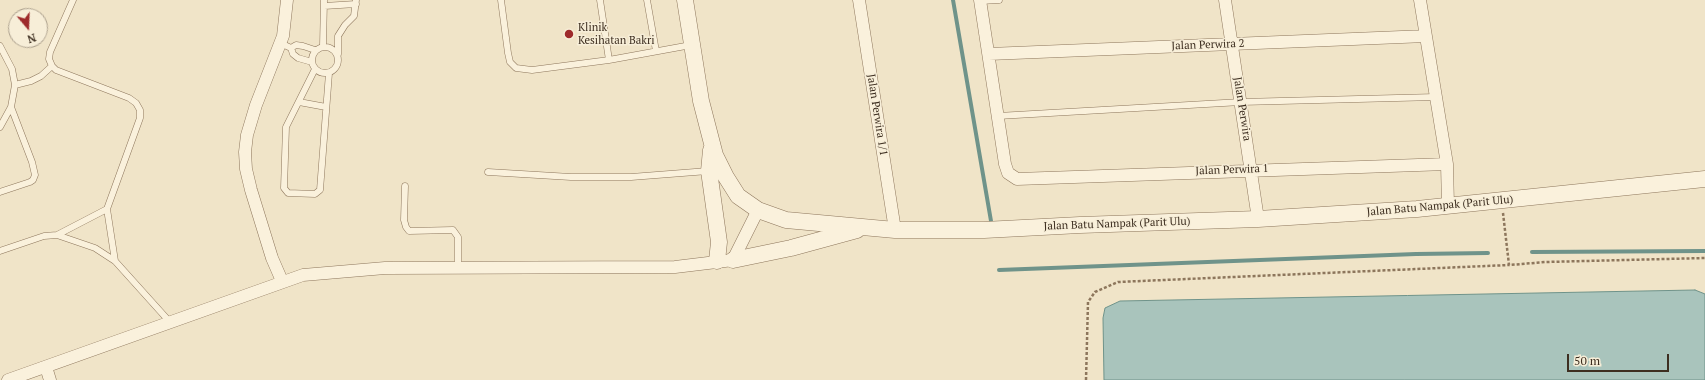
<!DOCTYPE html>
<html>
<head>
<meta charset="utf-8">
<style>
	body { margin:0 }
	#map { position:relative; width:1705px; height:380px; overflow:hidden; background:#f0e4c8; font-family:"PT Serif",serif }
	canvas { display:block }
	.north { position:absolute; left:8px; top:8px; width:40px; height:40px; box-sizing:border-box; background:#f7eed8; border:1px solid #ada18e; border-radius:50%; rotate:161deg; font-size:11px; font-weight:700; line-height:16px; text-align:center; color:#3d2e20 }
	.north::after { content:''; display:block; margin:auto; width:14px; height:18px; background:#9e2a2b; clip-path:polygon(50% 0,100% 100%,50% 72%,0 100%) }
	.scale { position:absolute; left:1567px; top:354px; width:102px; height:18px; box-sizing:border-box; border:2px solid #3d2e20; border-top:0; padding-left:5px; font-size:12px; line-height:14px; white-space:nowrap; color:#3d2e20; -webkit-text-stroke:3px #f7eed8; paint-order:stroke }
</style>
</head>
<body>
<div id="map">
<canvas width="1705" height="380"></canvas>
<div class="north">N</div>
<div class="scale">50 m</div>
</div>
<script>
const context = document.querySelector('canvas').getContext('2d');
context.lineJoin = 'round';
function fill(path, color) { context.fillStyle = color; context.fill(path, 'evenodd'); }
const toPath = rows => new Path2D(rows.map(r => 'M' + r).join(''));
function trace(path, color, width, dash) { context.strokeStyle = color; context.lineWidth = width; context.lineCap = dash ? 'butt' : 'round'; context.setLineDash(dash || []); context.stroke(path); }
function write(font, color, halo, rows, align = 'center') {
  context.font = font + ' "PT Serif",serif'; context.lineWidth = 3; context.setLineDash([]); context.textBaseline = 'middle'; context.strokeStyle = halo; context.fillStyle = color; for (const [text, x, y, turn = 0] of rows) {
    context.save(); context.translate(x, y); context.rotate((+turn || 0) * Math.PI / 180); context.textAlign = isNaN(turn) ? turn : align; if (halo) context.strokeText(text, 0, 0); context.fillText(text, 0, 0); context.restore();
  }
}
const water = toPath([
	[1695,290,1705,294,1705,380,1104,380,1103,318,1105,308,1120,301,1695,290]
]);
const stream = toPath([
	[953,0,991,221],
	[1532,252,1705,251],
	[999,270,1416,254,1488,253]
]);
const path = toPath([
	[1503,213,1509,265,1546,262,1705,258],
	[1086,380,1088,302,1095,292,1118,282,1509,265]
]);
const service = toPath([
	[73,0,50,52,49,59,52,66,56,70,129,98,136,103,140,110,140,118,107,209,115,261],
	[501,0,508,53,510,62,516,68,532,70,609,60,691,45],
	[600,0,609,60],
	[647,0,656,51],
	[980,1,999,0],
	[324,6,356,4],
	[280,43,291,48,293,54,298,58,312,62],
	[0,46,12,69,15,85,11,107,0,127],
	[323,46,324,0],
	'312 60a13 13 0 1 1 26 0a13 13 0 1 1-26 0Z',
	[291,48,296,45,303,46,315,50],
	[338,54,338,36,345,25,354,16,356,0],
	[315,69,286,127,284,188,288,193,315,194,320,190,329,73],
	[15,85,31,81,41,76,52,66],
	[299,102,326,107],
	[998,116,1241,102,1436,97],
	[488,172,571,177,631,177,708,171],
	[405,186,404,220,406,227,409,231,453,230,458,237,458,267],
	[0,192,30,182,33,180,35,175,32,162,11,107],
	[57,235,107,209],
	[0,251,44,236,57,235,95,248,115,261,169,321]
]);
const minor = toPath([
	[859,0,895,230],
	[980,0,1005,164,1008,173,1017,179,1447,164],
	[1225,0,1258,219],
	[1420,0,1447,164,1448,206],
	[989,54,1426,36],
	[282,281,272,258,251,190,246,169,245,152,247,135,256,105,283,36,287,0],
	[46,367,50,380],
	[8,380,303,275,385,268,675,267,733,260,758,210]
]);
const tertiary = toPath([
	[685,0,701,101,715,155,726,177,738,196,758,210,786,220,895,230,984,230,1080,225,1258,219,1417,209,1705,179],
	[711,150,709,171,719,242,717,261],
	[733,260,791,248,857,230]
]);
const markers = [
	[569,34,5,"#9e2a2b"]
];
const poiNames = [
	["Klinik",578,28],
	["Kesihatan Bakri",578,41]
];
const streetNames = [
	["Jalan Perwira 2",1208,45,-2],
	["Jalan Perwira",1242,109,81],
	["Jalan Perwira 1/1",877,115,81],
	["Jalan Perwira 1",1232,170,-2],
	["Jalan Batu Nampak (Parit Ulu)",1440,206,-5],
	["Jalan Batu Nampak (Parit Ulu)",1117,224,-2]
];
fill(water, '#a9c4bc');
trace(water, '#6f938a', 1);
trace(stream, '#6f938a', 4);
trace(service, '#8d765c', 7);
trace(minor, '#8d765c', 13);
trace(tertiary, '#8d765c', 17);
trace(path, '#8d765c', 2.5, [3, 2]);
trace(service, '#faf1dc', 6);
trace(minor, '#faf1dc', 12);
trace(tertiary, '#faf1dc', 16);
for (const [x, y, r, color] of markers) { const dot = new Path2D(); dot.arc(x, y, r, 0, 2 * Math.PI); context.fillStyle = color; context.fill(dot); trace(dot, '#f7eed8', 1.5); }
write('11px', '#3d2e20', '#f7eed8', poiNames, 'left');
write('11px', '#3d2e20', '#f7eed8', streetNames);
</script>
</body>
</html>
